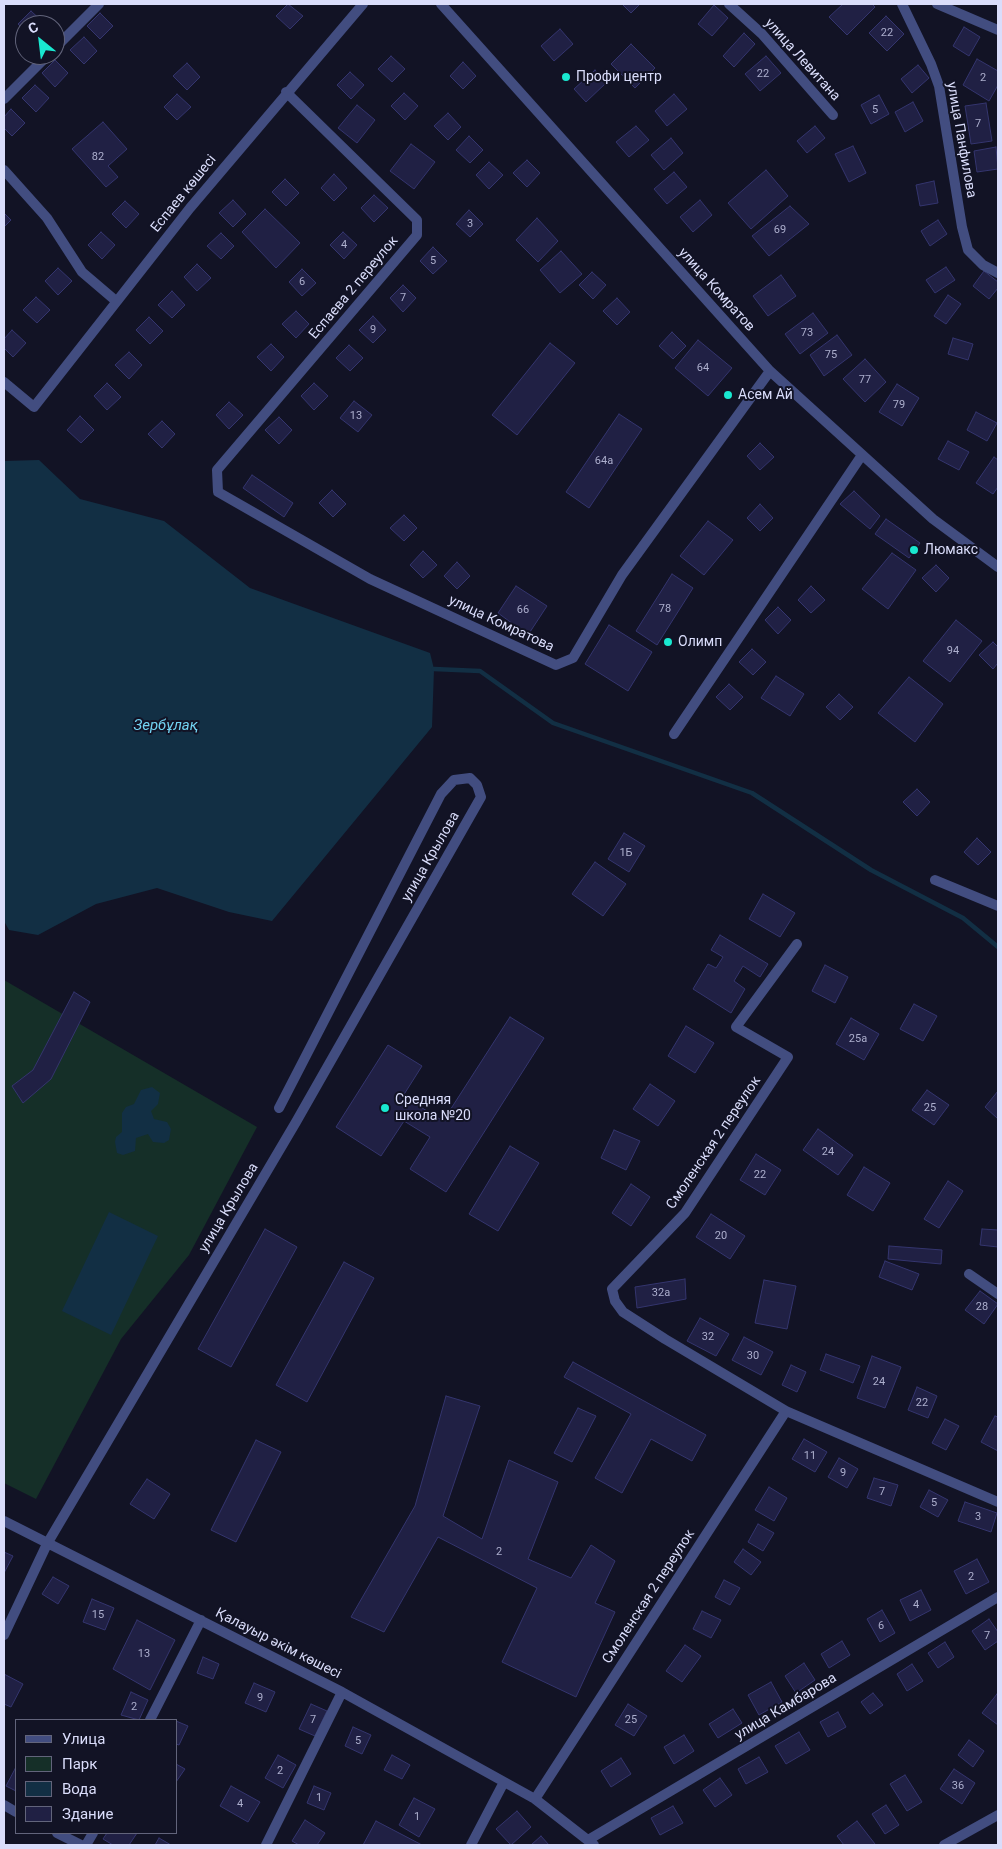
<!DOCTYPE html>
<html>
<head>
<meta charset="utf-8">
<style>
	body { margin:0 }
	#map { position:relative; width:1002px; height:1849px; overflow:hidden; background:#121325; font-family:Roboto,sans-serif }
	canvas { display:block }
	.frame { position:absolute; inset:0; border:5px solid #daddfb; pointer-events:none }
	.legend { position:absolute; left:15px; top:1719px; width:162px; height:115px; box-sizing:border-box; background:#121325; border:1px solid #62647b; margin:0; padding:6px 9px; list-style:none; font-size:15px; color:#daddfb }
	.legend li { display:flex; align-items:center; gap:10px; height:25px }
	.legend b { width:25px; border:1px solid #62647b }
	.north { position:absolute; left:15px; top:15px; width:50px; height:50px; box-sizing:border-box; background:#121325; border:1px solid #62647b; border-radius:50%; rotate:331deg; font-size:14px; font-weight:700; line-height:20px; text-align:center; color:#daddfb }
	.north::after { content:''; display:block; margin:auto; width:18px; height:22px; background:#19e8d0; clip-path:polygon(50% 0,100% 100%,50% 72%,0 100%) }
</style>
</head>
<body>
<div id="map">
<canvas width="1002" height="1849"></canvas>
<div class="frame"></div>
<ul class="legend">
<li><b style="height:6px;background:#424d80"></b>Улица</li>
<li><b style="height:14px;background:#152f28"></b>Парк</li>
<li><b style="height:14px;background:#122f44"></b>Вода</li>
<li><b style="height:14px;background:#202044"></b>Здание</li>
</ul>
<div class="north">С</div>
</div>
<script>
const context = document.querySelector('canvas').getContext('2d');
context.lineJoin = 'round';
function fill(path, color) { context.fillStyle = color; context.fill(path, 'evenodd'); }
const toPath = rows => new Path2D(rows.map(r => 'M' + r).join(''));
function trace(path, color, width, dash) { context.strokeStyle = color; context.lineWidth = width; context.lineCap = dash ? 'butt' : 'round'; context.setLineDash(dash || []); context.stroke(path); }
function write(font, color, halo, rows, align = 'center') {
  context.font = font + ' Roboto,sans-serif'; context.lineWidth = 4; context.setLineDash([]); context.textBaseline = 'middle'; context.strokeStyle = halo; context.fillStyle = color; for (const [text, x, y, turn = 0] of rows) {
    context.save(); context.translate(x, y); context.rotate((+turn || 0) * Math.PI / 180); context.textAlign = isNaN(turn) ? turn : align; if (halo) context.strokeText(text, 0, 0); context.fillText(text, 0, 0); context.restore();
  }
}
const green = toPath([
	[4,980,257,1127,189,1255,121,1339,36,1499,4,1483]
]);
const water = toPath([
	[39,460,80,499,164,521,250,588,430,653,434,669,432,727,272,921,229,912,157,888,96,904,38,935,9,930,4,921,4,461],
	[152,1087,160,1093,158,1104,151,1111,154,1119,167,1122,171,1129,169,1140,164,1143,153,1142,148,1134,136,1138,135,1151,123,1155,117,1153,115,1142,116,1137,122,1132,122,1113,126,1107,134,1104,141,1090],
	[109,1212,158,1236,111,1335,62,1311]
]);
const stream = toPath([
	[434,669,480,671,553,723,752,793,871,870,963,918,998,947]
]);
const building = toPath([
	[288,4,303,16,290,29,276,16,288,4],
	[622,4,640,4,631,13,622,4],
	[843,4,872,4,875,7,847,35,829,17,843,4],
	[714,5,728,18,712,36,698,24,714,5],
	[31,11,45,24,25,25,25,31,18,24,31,11],
	[100,13,113,26,100,39,87,26,100,13],
	[886,16,904,34,887,51,869,33,886,16],
	[964,27,980,37,969,56,953,46,964,27],
	[560,29,573,44,554,61,541,46,560,29],
	[744,33,755,44,734,67,723,56,744,33],
	[84,37,97,51,84,64,70,50,84,37],
	[631,44,655,68,635,88,611,64,631,44],
	[391,56,405,69,392,82,378,69,391,56],
	[766,56,781,73,760,91,745,74,766,56],
	[977,59,998,71,998,85,989,101,963,85,977,59],
	[55,60,68,73,55,87,42,73,55,60],
	[463,62,476,76,463,89,450,76,463,62],
	[187,63,200,77,187,90,173,76,187,63],
	[918,65,929,78,912,93,901,79,918,65],
	[595,70,606,83,586,102,574,89,595,70],
	[350,72,364,85,351,99,337,85,350,72],
	[35,85,49,98,36,112,22,98,35,85],
	[404,93,418,106,405,120,391,106,404,93],
	[177,94,191,107,177,120,164,107,177,94],
	[674,94,687,109,667,126,655,111,674,94],
	[879,95,889,114,871,124,861,105,879,95],
	[913,102,923,121,905,132,895,112,913,102],
	[986,103,992,141,971,144,965,106,986,103],
	[357,105,375,120,357,143,338,128,357,105],
	[11,109,25,123,12,136,4,128,4,117,11,109],
	[448,113,461,127,448,140,434,126,448,113],
	[103,122,127,149,108,166,118,177,106,187,72,149,103,122],
	[636,126,649,140,629,157,616,142,636,126],
	[815,126,825,138,807,153,797,141,815,126],
	[469,136,483,150,470,163,456,150,469,136],
	[671,138,683,153,664,170,651,155,671,138],
	[411,144,435,162,414,189,390,171,411,144],
	[853,146,866,173,849,182,835,154,853,146],
	[996,147,998,169,977,172,974,151,996,147],
	[527,160,540,173,527,187,513,173,527,160],
	[489,162,503,175,489,189,476,175,489,162],
	[766,170,788,196,751,229,728,203,766,170],
	[674,172,687,187,667,204,654,189,674,172],
	[334,174,347,188,334,201,321,188,334,174],
	[285,179,299,193,286,206,272,192,285,179],
	[934,181,938,203,920,206,916,185,934,181],
	[374,195,388,208,374,222,361,208,374,195],
	[233,200,246,214,233,227,219,213,233,200],
	[700,200,712,215,693,232,680,217,700,200],
	[125,201,139,214,126,228,112,214,125,201],
	[790,206,809,224,769,256,752,236,790,206],
	[265,209,300,243,276,268,242,232,265,209],
	[469,210,483,224,470,237,456,224,469,210],
	[4,213,11,220,4,227,4,213],
	[537,218,558,241,538,262,516,240,537,218],
	[938,220,947,234,930,246,921,231,938,220],
	[101,232,115,245,102,259,88,245,101,232],
	[343,232,357,245,344,259,330,245,343,232],
	[221,233,234,246,221,259,207,246,221,233],
	[433,247,447,261,433,274,420,261,433,247],
	[561,251,582,274,560,293,540,270,561,251],
	[197,264,211,278,197,291,184,277,197,264],
	[946,267,955,280,935,293,926,280,946,267],
	[58,268,72,281,58,295,45,281,58,268],
	[302,269,316,283,302,296,289,282,302,269],
	[984,271,998,282,998,288,989,299,973,286,984,271],
	[592,272,606,285,593,299,579,285,592,272],
	[781,275,796,296,768,316,753,296,781,275],
	[403,285,416,298,403,312,390,298,403,285],
	[172,291,185,305,172,318,158,305,172,291],
	[948,295,961,304,946,324,934,316,948,295],
	[36,297,50,310,37,323,23,310,36,297],
	[617,298,630,312,617,325,603,311,617,298],
	[296,311,309,324,296,338,282,324,296,311],
	[813,313,828,333,800,354,785,334,813,313],
	[373,316,386,330,373,343,359,330,373,316],
	[149,317,163,331,150,344,136,330,149,317],
	[12,330,26,343,13,357,4,348,4,339,12,330],
	[672,332,686,346,673,359,659,346,672,332],
	[837,335,852,355,824,376,810,355,837,335],
	[953,338,973,344,968,360,948,354,953,338],
	[698,340,732,368,708,396,675,368,698,340],
	[550,343,575,363,517,435,492,415,550,343],
	[271,344,284,357,271,371,257,357,271,344],
	[349,345,363,358,350,371,336,358,349,345],
	[129,352,142,365,129,379,115,365,129,352],
	[865,359,886,382,865,402,843,379,865,359],
	[107,383,121,397,107,410,94,396,107,383],
	[314,383,328,396,314,410,301,396,314,383],
	[897,384,919,398,902,426,879,412,897,384],
	[354,401,372,415,358,432,340,418,354,401],
	[229,402,243,415,229,429,216,415,229,402],
	[976,412,997,423,987,441,967,430,976,412],
	[619,414,642,429,589,508,566,492,619,414],
	[80,416,94,430,81,443,67,430,80,416],
	[279,417,292,430,279,444,265,430,279,417],
	[162,421,175,434,162,448,148,434,162,421],
	[948,441,969,452,959,470,938,459,948,441],
	[760,443,774,457,760,470,747,456,760,443],
	[994,457,998,460,998,487,993,494,976,483,994,457],
	[252,475,293,503,284,517,243,488,252,475],
	[332,490,346,504,333,517,319,503,332,490],
	[854,491,880,516,870,529,840,504,854,491],
	[760,504,773,518,760,531,747,518,760,504],
	[404,515,417,528,404,541,390,528,404,515],
	[886,519,920,543,909,558,875,534,886,519],
	[708,521,733,540,704,575,680,556,708,521],
	[423,551,437,565,423,578,410,565,423,551],
	[892,553,916,570,888,609,862,589,892,553],
	[457,562,470,576,457,589,444,576,457,562],
	[936,565,949,578,936,592,922,578,936,565],
	[672,574,693,588,657,645,636,631,672,574],
	[516,586,547,606,528,635,498,613,516,586],
	[811,586,825,600,811,613,798,600,811,586],
	[778,607,791,620,778,634,765,620,778,607],
	[956,620,982,641,950,682,923,661,956,620],
	[609,625,652,652,628,691,585,664,609,625],
	[993,642,998,647,998,663,993,669,979,655,993,642],
	[752,649,766,662,753,675,739,662,752,649],
	[776,676,804,694,790,716,761,698,776,676],
	[909,677,943,704,915,742,878,713,909,677],
	[729,684,743,697,730,710,716,697,729,684],
	[839,694,853,707,840,720,826,707,839,694],
	[917,789,930,802,917,816,903,802,917,789],
	[624,833,645,846,629,872,608,859,624,833],
	[977,838,991,852,978,865,964,852,977,838],
	[595,862,626,884,603,916,572,894,595,862],
	[763,894,795,913,780,937,749,919,763,894],
	[720,935,768,964,760,977,743,966,734,981,745,989,731,1013,693,989,708,964,716,968,723,957,711,950,720,935],
	[825,965,848,977,835,1003,812,991,825,965],
	[74,992,90,1002,51,1079,23,1103,12,1086,33,1070,74,992],
	[914,1004,937,1016,923,1041,900,1029,914,1004],
	[510,1017,544,1038,446,1192,410,1169,430,1137,404,1121,381,1156,336,1127,388,1045,422,1066,403,1096,443,1121,510,1017],
	[851,1018,879,1034,864,1060,836,1044,851,1018],
	[686,1026,714,1043,695,1073,668,1056,686,1026],
	[650,1084,675,1101,658,1126,633,1109,650,1084],
	[927,1090,949,1105,934,1125,912,1110,927,1090],
	[998,1091,998,1119,985,1107,998,1091],
	[818,1129,853,1155,838,1175,803,1150,818,1129],
	[614,1130,640,1141,626,1170,601,1158,614,1130],
	[510,1146,539,1163,498,1231,469,1214,510,1146],
	[756,1154,781,1170,765,1195,740,1180,756,1154],
	[864,1167,890,1183,873,1211,847,1195,864,1167],
	[948,1181,963,1191,939,1228,924,1219,948,1181],
	[631,1184,650,1197,631,1226,612,1213,631,1184],
	[711,1214,745,1236,730,1259,696,1237,711,1214],
	[265,1229,297,1247,231,1367,198,1349,265,1229],
	[982,1229,998,1230,998,1247,980,1245,982,1229],
	[889,1246,942,1250,941,1264,888,1259,889,1246],
	[885,1261,919,1274,912,1290,879,1277,885,1261],
	[344,1262,374,1278,307,1402,276,1385,344,1262],
	[685,1279,686,1299,637,1308,635,1287,685,1279],
	[764,1280,796,1286,787,1329,755,1323,764,1280],
	[980,1291,998,1304,984,1324,965,1310,980,1291],
	[700,1318,729,1334,716,1356,687,1341,700,1318],
	[744,1337,773,1352,761,1375,732,1360,744,1337],
	[826,1354,860,1366,853,1383,820,1370,826,1354],
	[872,1356,901,1367,885,1408,857,1398,872,1356],
	[573,1362,706,1435,692,1461,651,1439,622,1493,595,1478,631,1414,564,1377,573,1362],
	[791,1365,806,1372,797,1392,782,1385,791,1365],
	[917,1387,937,1396,928,1418,908,1410,917,1387],
	[446,1396,480,1406,443,1516,482,1539,509,1460,558,1482,528,1559,571,1578,591,1545,615,1561,595,1603,615,1612,576,1697,502,1662,537,1588,438,1537,384,1632,351,1617,415,1506,446,1396],
	[578,1408,596,1416,572,1462,554,1453,578,1408],
	[995,1416,998,1417,998,1451,981,1442,995,1416],
	[945,1419,959,1426,946,1450,932,1443,945,1419],
	[804,1439,827,1452,815,1472,792,1459,804,1439],
	[256,1440,281,1452,236,1542,211,1530,256,1440],
	[839,1458,858,1469,847,1488,828,1477,839,1458],
	[874,1478,898,1485,891,1506,867,1498,874,1478],
	[147,1479,170,1494,154,1519,130,1504,147,1479],
	[769,1487,787,1498,774,1521,755,1510,769,1487],
	[929,1490,948,1500,938,1517,920,1507,929,1490],
	[965,1502,997,1513,991,1532,958,1521,965,1502],
	[758,1524,774,1533,763,1551,748,1542,758,1524],
	[743,1549,761,1562,751,1575,734,1562,743,1549],
	[4,1552,13,1556,4,1573,4,1552],
	[977,1559,989,1582,966,1594,954,1571,977,1559],
	[53,1577,69,1586,58,1604,42,1594,53,1577],
	[724,1580,740,1588,730,1605,715,1597,724,1580],
	[921,1590,931,1610,910,1621,900,1600,921,1590],
	[92,1599,114,1608,105,1630,83,1622,92,1599],
	[882,1610,895,1633,880,1642,867,1619,882,1610],
	[702,1611,721,1620,711,1638,693,1629,702,1611],
	[989,1619,998,1632,998,1641,985,1650,972,1631,989,1619],
	[137,1620,175,1640,150,1690,113,1669,137,1620],
	[842,1641,850,1655,829,1668,821,1654,842,1641],
	[945,1642,954,1657,938,1668,928,1653,945,1642],
	[685,1645,701,1656,682,1682,666,1671,685,1645],
	[203,1657,219,1664,213,1679,197,1673,203,1657],
	[804,1663,815,1680,796,1693,785,1676,804,1663],
	[912,1664,923,1681,907,1691,897,1674,912,1664],
	[4,1674,23,1684,11,1707,4,1704,4,1674],
	[771,1682,782,1702,759,1715,748,1695,771,1682],
	[254,1683,275,1692,266,1712,245,1703,254,1683],
	[131,1692,148,1700,139,1720,121,1715,131,1692],
	[873,1693,883,1705,870,1714,861,1702,873,1693],
	[997,1694,998,1696,998,1725,982,1713,997,1694],
	[311,1704,327,1711,315,1736,299,1729,311,1704],
	[628,1704,647,1716,634,1736,615,1725,628,1704],
	[733,1709,742,1723,718,1738,709,1724,733,1709],
	[838,1712,846,1727,828,1737,820,1722,838,1712],
	[176,1721,188,1726,179,1745,176,1744,176,1721],
	[353,1727,371,1735,362,1754,345,1746,353,1727],
	[799,1732,810,1750,786,1764,775,1746,799,1732],
	[684,1735,694,1751,674,1764,664,1747,684,1735],
	[969,1740,984,1751,973,1767,958,1755,969,1740],
	[278,1755,296,1765,283,1788,265,1778,278,1755],
	[392,1755,410,1765,402,1779,384,1770,392,1755],
	[759,1757,768,1772,746,1784,738,1769,759,1757],
	[621,1758,631,1774,611,1787,601,1771,621,1758],
	[176,1764,185,1769,176,1782,176,1764],
	[15,1769,16,1770,16,1791,6,1786,15,1769],
	[954,1769,975,1783,962,1804,940,1789,954,1769],
	[905,1775,922,1802,907,1811,890,1784,905,1775],
	[720,1778,732,1795,715,1807,703,1790,720,1778],
	[231,1786,260,1802,248,1822,220,1806,231,1786],
	[314,1786,331,1793,324,1810,307,1803,314,1786],
	[414,1798,435,1809,419,1837,399,1825,414,1798],
	[886,1805,899,1825,885,1834,872,1814,886,1805],
	[673,1806,683,1823,660,1835,651,1818,673,1806],
	[517,1811,531,1827,511,1845,496,1829,517,1811],
	[305,1820,325,1833,317,1845,299,1845,292,1841,305,1820],
	[376,1821,422,1845,363,1845,376,1821],
	[857,1821,875,1844,874,1845,844,1845,837,1836,857,1821],
	[107,1833,137,1833,129,1845,113,1845,103,1839,107,1833],
	[541,1836,549,1845,531,1845,541,1836],
	[159,1838,171,1845,155,1845,159,1838]
]);
const minor = toPath([
	[441,4,770,371,933,519,998,567],
	[729,4,762,34,833,115],
	[902,4,931,64,939,86,962,227,968,250,983,265,998,273],
	[937,4,998,30],
	[55,48,99,4],
	[286,92,417,220,417,235,217,470,218,492,370,579,556,665,573,658,622,575,770,371],
	[4,99,48,55],
	[4,170,47,218,82,272,116,301],
	[4,382,34,407,190,208,363,4],
	[674,734,862,455],
	[935,880,998,906],
	[797,944,736,1027,788,1057,685,1213,612,1289,615,1301,623,1312,665,1339,786,1411,998,1502],
	[969,1274,998,1294],
	[4,1521,342,1692,535,1799,594,1845],
	[4,1635,47,1544,296,1122,481,797,477,785,470,778,454,780,441,794,279,1108],
	[150,1720,201,1620],
	[535,1799,786,1411],
	[4,1805,16,1812],
	[57,1833,81,1845],
	[588,1840,998,1597],
	[86,1845,93,1833],
	[266,1845,342,1692],
	[471,1845,504,1782],
	[944,1845,998,1815]
]);
const markers = [
	[566,77,5,"#19e8d0"],
	[728,395,5,"#19e8d0"],
	[914,550,5,"#19e8d0"],
	[668,642,5,"#19e8d0"],
	[385,1108,5,"#19e8d0"]
];
const numberNames = [
	["22",887,33],
	["22",763,74],
	["2",983,78],
	["5",875,110],
	["7",978,124],
	["82",98,157],
	["3",470,224],
	["69",780,230],
	["4",344,245],
	["5",433,261],
	["6",302,282],
	["7",403,298],
	["9",373,330],
	["73",807,333],
	["75",831,355],
	["64",703,368],
	["77",865,380],
	["79",899,405],
	["13",356,416],
	["64а",604,461],
	["78",665,609],
	["66",523,610],
	["94",953,651],
	["1Б",626,853],
	["25а",858,1039],
	["25",930,1108],
	["24",828,1152],
	["22",760,1175],
	["20",721,1236],
	["32а",661,1293],
	["28",982,1307],
	["32",708,1337],
	["30",753,1356],
	["24",879,1382],
	["22",922,1403],
	["11",810,1456],
	["9",843,1473],
	["7",882,1492],
	["5",934,1503],
	["3",978,1517],
	["2",499,1552],
	["2",971,1577],
	["4",916,1605],
	["15",98,1615],
	["6",881,1626],
	["7",987,1636],
	["13",144,1654],
	["9",260,1698],
	["2",134,1707],
	["7",313,1720],
	["25",631,1720],
	["5",358,1741],
	["2",280,1771],
	["36",958,1786],
	["1",319,1798],
	["4",240,1804],
	["1",417,1817]
];
const streetNames = [
	["улица Левитана",802,60,48],
	["улица Панфилова",961,140,80],
	["Еспаев көшесі",184,194,-51],
	["Еспаева 2 переулок",354,288,-50],
	["улица Комратов",716,290,48],
	["улица Комратова",501,624,25],
	["улица Крылова",431,857,-60],
	["Смоленская 2 переулок",714,1143,-56],
	["улица Крылова",229,1208,-59],
	["Смоленская 2 переулок",649,1597,-57],
	["Қалауыр әкім көшесі",278,1644,27],
	["улица Камбарова",786,1707,-31]
];
const poiNames = [
	["Профи центр",576,77],
	["Асем Ай",738,395],
	["Люмакс",924,550],
	["Олимп",678,642],
	["Средняя",395,1100],
	["школа №20",395,1116]
];
const waterNames = [
	["Зербұлақ",166,726]
];
fill(green, '#152f28');
fill(water, '#122f44');
trace(stream, '#122f44', 4.5);
fill(building, '#202044');
trace(building, '#34356e', 1);
trace(minor, '#424d80', 10);
for (const [x, y, r, color] of markers) { const dot = new Path2D(); dot.arc(x, y, r, 0, 2 * Math.PI); context.fillStyle = color; context.fill(dot); trace(dot, '#121325', 2); }
write('11px', '#acaecd', null, numberNames);
write('14px', '#daddfb', '#121325', streetNames);
write('14px', '#daddfb', '#121325', poiNames, 'left');
write('italic 15px', '#72d2f1', '#121325', waterNames);
</script>
</body>
</html>
